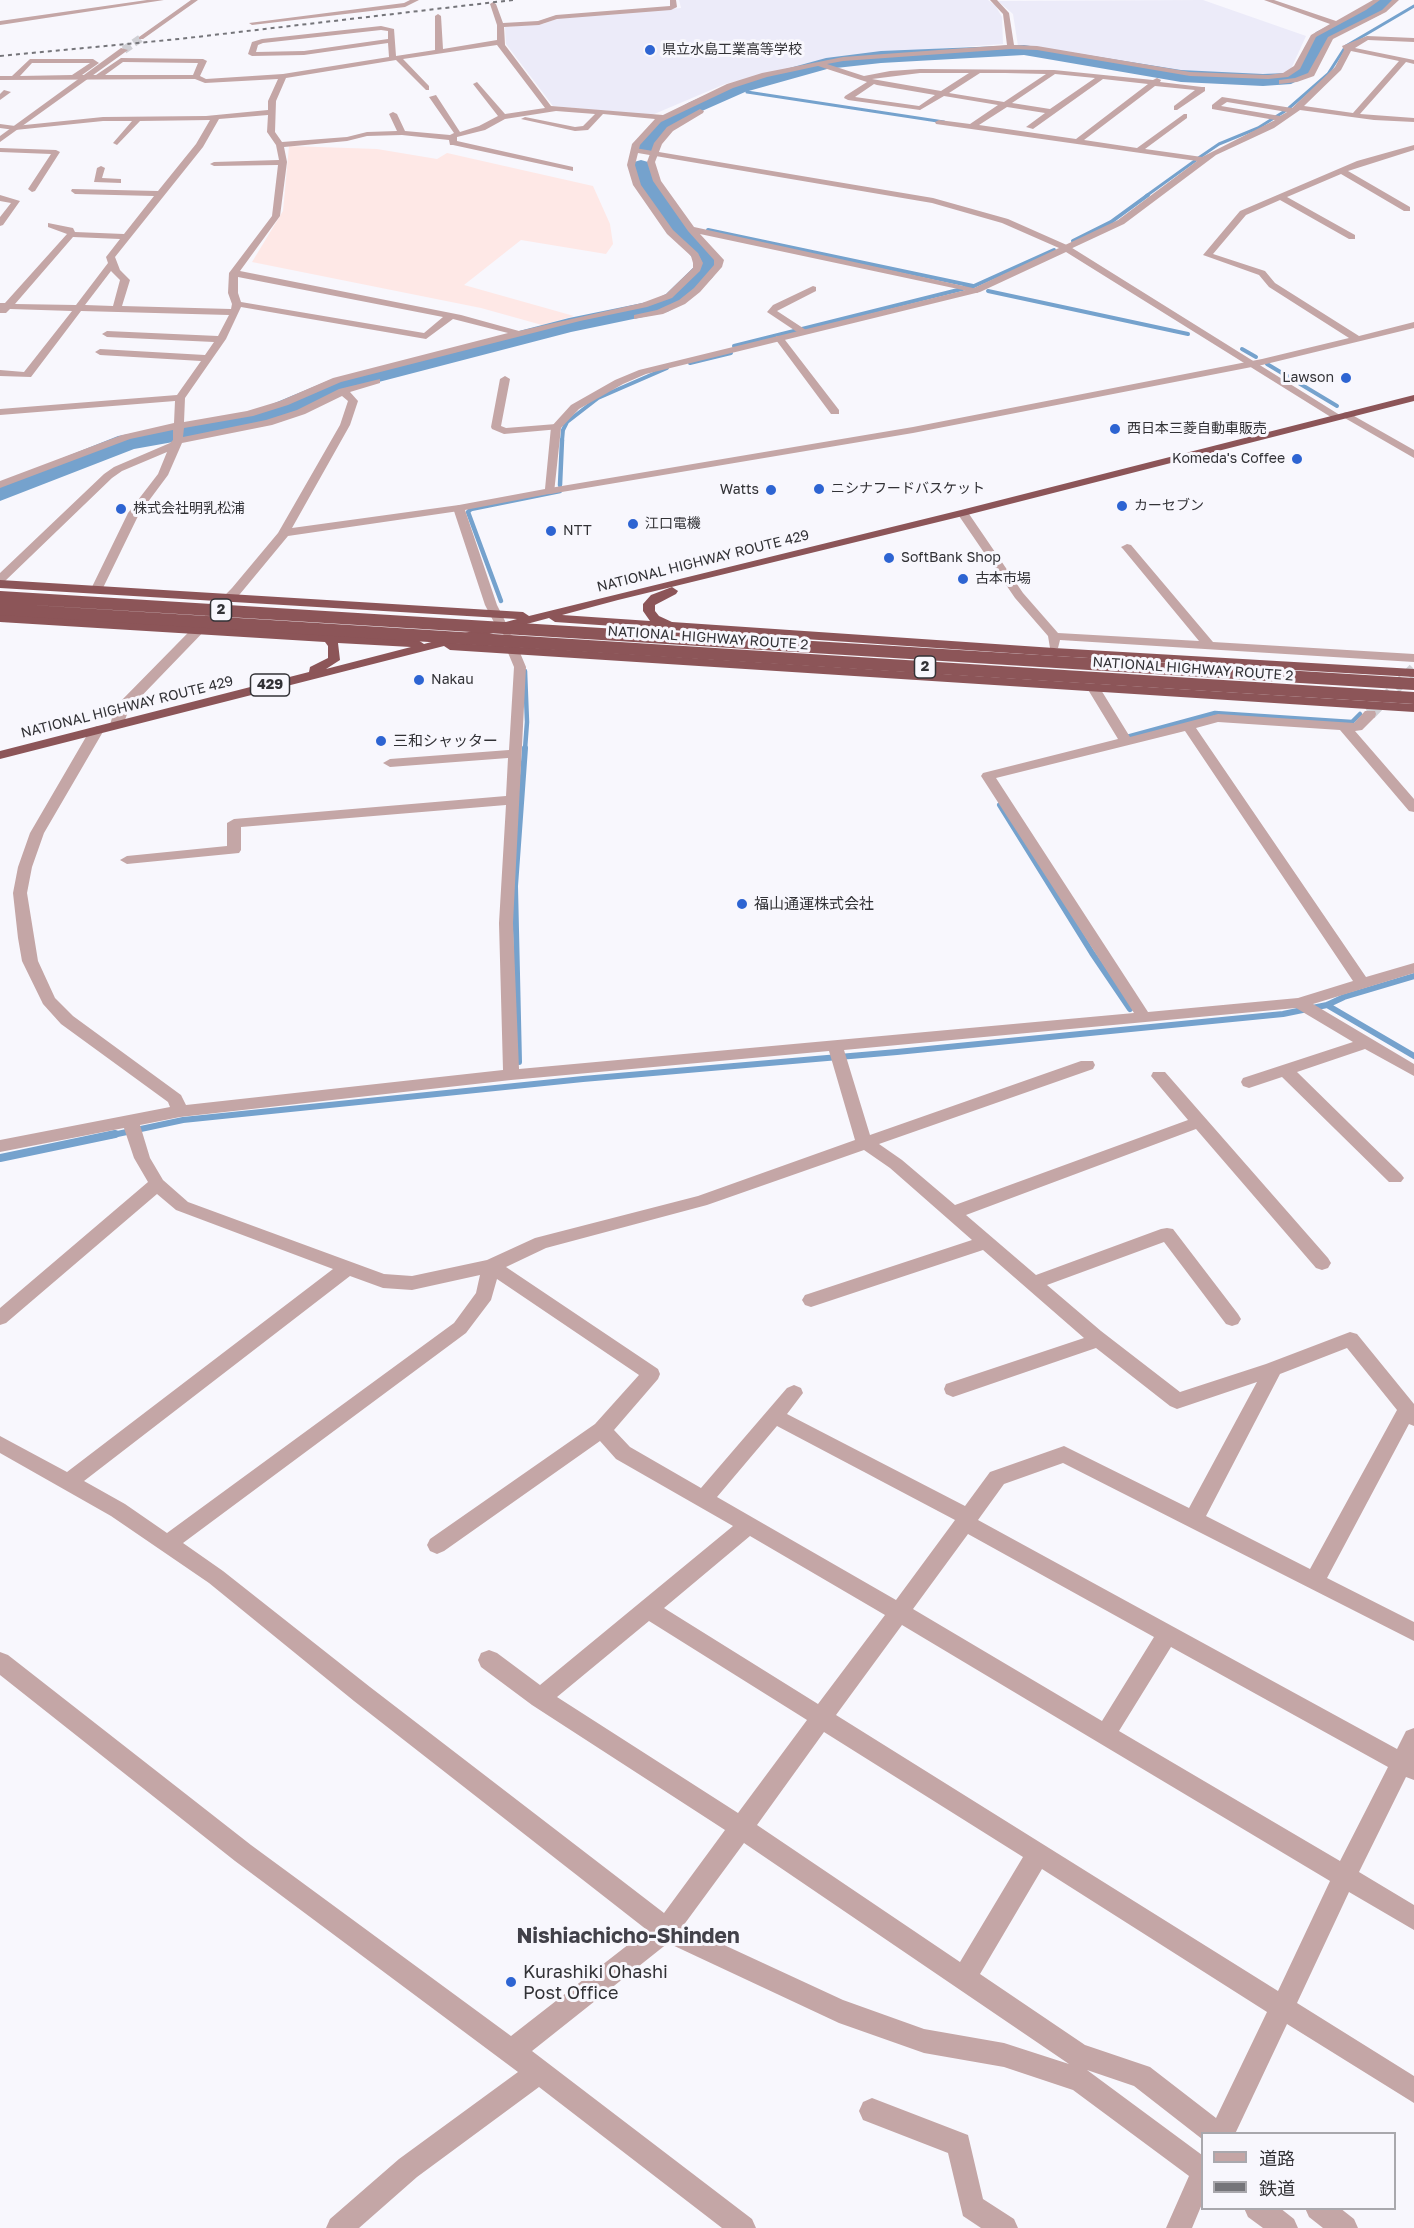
<!DOCTYPE html>
<html>
<head>
<meta charset="utf-8">
<style>
	body { margin:0 }
	#map { position:relative; width:1414px; height:2228px; overflow:hidden; background:#f8f7fd; font-family:"Golos Text","Noto Sans JP",sans-serif }
	canvas { display:block }
	.legend { position:absolute; left:1201px; top:2132px; width:195px; height:78px; box-sizing:border-box; background:#f8f7fd; border:2px solid #a9a8ad; margin:0; padding:8px 10px; list-style:none; font-size:18px; color:#323236 }
	.legend li { display:flex; align-items:center; gap:12px; height:30px }
	.legend b { width:30px; border:2px solid #a9a8ad }
</style>
</head>
<body>
<div id="map">
<canvas width="1414" height="2228"></canvas>
<ul class="legend">
<li><b style="height:8px;background:#c4a6a6"></b>道路</li>
<li><b style="height:8px;background:#75757a"></b>鉄道</li>
</ul>
</div>
<script>
const context = document.querySelector('canvas').getContext('2d');
context.lineJoin = 'round';
function fill(path, color) { context.fillStyle = color; context.fill(path, 'evenodd'); }
const toPath = rows => new Path2D(rows.map(r => 'M' + r).join(''));
function trace(path, color, width, dash) { context.strokeStyle = color; context.lineWidth = width; context.lineCap = dash ? 'butt' : 'round'; context.setLineDash(dash || []); context.stroke(path); }
function write(font, color, halo, rows, align = 'center') {
  context.font = font + ' "Golos Text","Noto Sans JP",sans-serif'; context.lineWidth = 6; context.setLineDash([]); context.textBaseline = 'middle'; context.strokeStyle = halo; context.fillStyle = color; for (const [text, x, y, turn = 0] of rows) {
    context.save(); context.translate(x, y); context.rotate((+turn || 0) * Math.PI / 180); context.textAlign = isNaN(turn) ? turn : align; if (halo) context.strokeText(text, 0, 0); context.fillText(text, 0, 0); context.restore();
  }
}
const built = toPath([
	[679,0,988,0,995,5,1002,17,1003,44,866,54,813,62,725,84,652,115,553,106,506,44,505,27,543,24,559,18,681,8],
	[1203,0,1306,36,1291,69,1282,74,1271,75,1176,71,1018,46,1013,14,998,1]
]);
const industrial = toPath([
	[289,146,377,149,437,159,447,153,593,186,610,224,613,244,606,254,521,240,464,285,574,316,542,325,481,308,252,262,283,211]
]);
const streamFar4 = toPath([
	[747,92,944,122],
	[1289,108,1328,74,1346,46,1414,6],
	[1197,159,1219,144,1258,128,1285,111],
	[1146,196,1196,160]
]);
const streamFar3 = toPath([
	[679,228,684,229],
	[708,230,973,286],
	[1073,241,1111,222,1148,195],
	[988,291,1188,334],
	[734,346,974,286,1054,250],
	[1242,349,1256,357],
	[690,363,731,353],
	[1267,364,1337,406],
	[562,441,563,430,567,422,598,398,667,368]
]);
const streamFar2 = toPath([
	[560,485,562,440],
	[501,601,468,512,471,509,560,491],
	[525,671,527,722,525,749],
	[1123,738,1215,713,1352,722,1360,714]
]);
const streamFar1 = toPath([
	[1000,805,1092,953,1130,1009],
	[1327,1005,1414,1056],
	[519,1062,515,886,525,748],
	[108,1136,183,1120,583,1079,897,1052,1283,1014,1327,1005,1344,997,1414,976]
]);
const stream = toPath([
	[0,1158,115,1134]
]);
const river = toPath([
	[1376,0,1395,0,1381,14,1328,40,1313,73,1291,84,1263,86,1181,82,1024,55,881,63,827,69,745,92,702,111,674,128,660,140,652,153,638,153,635,149,645,133,660,120,688,103,731,84,826,58,881,51,1024,45,1181,70,1263,74,1287,73,1298,66,1305,47,1316,32,1369,6,1376,0],
	[641,160,648,162,662,189,721,264,712,278,682,304,667,312,571,332,348,390,282,421,263,426,134,449,0,501,0,483,118,436,253,412,330,380,569,318,652,301,666,294,697,264,641,190,631,166,634,162,641,160]
]);
const minorTunnel = toPath([
	[1370,714,1414,669]
]);
const tertiaryTunnel = toPath([
	[124,50,141,38]
]);
const minor = toPath([
	[147,0,164,0,0,25,0,21,147,0],
	[410,0,419,0,405,7,252,25,249,23,404,3,410,0],
	[670,0,676,0,677,7,671,10,557,19,539,25,504,27,505,45,551,106,663,115,727,84,762,73,818,62,843,57,1007,45,1003,14,990,0,997,0,1009,13,1014,45,1037,46,1190,72,1268,75,1283,73,1294,66,1311,35,1330,24,1264,0,1274,0,1336,21,1373,0,1380,0,1366,10,1316,37,1300,69,1288,77,1268,79,1190,76,1037,50,1011,49,843,61,827,64,864,76,890,71,920,69,1054,70,1153,80,1157,78,1161,80,1160,82,1202,87,1205,87,1205,91,1177,110,1174,110,1174,106,1195,90,1155,86,1084,140,1137,148,1184,114,1187,114,1187,118,1145,149,1202,157,1275,120,1212,109,1212,105,1222,97,1292,108,1335,67,1344,50,1342,46,1367,36,1414,38,1414,42,1368,40,1355,48,1414,60,1414,64,1406,62,1360,114,1414,118,1414,122,1374,120,1300,110,1274,128,1216,155,1124,224,1066,251,1063,250,1063,246,1118,220,1197,161,936,124,935,122,939,120,970,124,998,105,944,96,920,110,848,100,844,98,845,96,867,82,818,66,767,77,733,88,661,122,640,145,635,165,641,185,673,230,698,253,703,263,700,271,672,298,647,307,580,321,341,382,288,405,253,416,184,428,183,437,266,420,297,410,339,389,380,379,380,383,350,392,358,401,350,425,292,528,459,505,465,508,459,511,288,536,240,594,129,709,122,728,112,728,110,725,113,714,118,704,232,588,278,533,340,425,348,401,342,396,305,414,272,425,182,443,168,475,139,514,101,592,93,592,91,589,128,513,158,474,167,452,122,471,112,478,4,582,0,583,0,573,104,474,114,467,170,443,173,440,173,430,130,439,0,488,0,481,122,435,174,423,175,401,0,415,0,409,177,395,201,361,100,355,95,352,100,349,205,355,214,342,107,337,102,334,107,331,218,336,229,315,81,311,31,377,0,376,0,370,24,372,72,311,10,309,6,313,0,313,0,303,5,303,67,234,48,227,48,223,73,228,75,232,124,234,154,196,75,194,71,191,72,189,158,191,196,144,210,120,140,121,117,145,113,143,132,121,103,121,15,130,0,128,0,124,15,126,103,117,206,116,268,110,268,101,278,79,205,83,195,79,0,80,0,76,12,76,30,59,93,59,99,63,82,75,96,75,121,58,203,59,207,61,200,76,206,79,283,74,389,57,388,43,304,55,252,56,248,54,252,42,262,39,381,26,394,29,396,56,435,50,435,16,438,14,441,16,443,49,497,40,497,25,490,4,493,2,496,4,503,23,538,21,556,15,670,6,670,0],
	[381,30,388,31,388,39,304,51,256,52,258,45,263,43,381,30],
	[497,45,545,108,505,114,477,82,473,84,498,116,479,126,460,132,436,95,429,97,454,133,450,135,405,131,397,114,393,112,389,114,397,131,367,132,347,137,282,142,275,132,276,101,286,78,396,60,426,90,429,90,429,86,403,59,497,45],
	[1351,51,1399,61,1353,113,1304,106,1341,70,1351,51],
	[123,62,198,63,193,75,105,75,123,62],
	[32,63,90,63,72,75,20,76,32,63],
	[920,73,969,73,941,91,872,79,920,73],
	[980,73,1005,73,1046,74,1004,102,949,93,980,73],
	[1055,74,1095,78,1050,109,1012,103,1055,74],
	[1103,79,1148,84,1076,139,979,125,1007,107,1045,113,1026,127,1033,129,1103,79],
	[874,84,877,85,935,95,919,106,855,97,874,84],
	[1227,102,1287,112,1280,116,1221,106,1227,102],
	[556,111,595,114,583,126,575,127,525,117,521,119,575,131,588,130,603,114,655,119,632,144,627,165,633,185,667,234,691,256,693,263,693,268,666,294,642,303,519,331,461,315,240,271,280,216,287,162,284,147,347,141,367,136,402,135,449,140,450,145,453,145,573,171,573,167,457,141,457,137,485,130,505,119,556,111],
	[268,115,267,132,276,145,279,160,214,162,210,164,214,166,278,165,272,216,229,273,228,293,232,304,231,309,122,306,130,280,120,270,115,257,203,147,219,119,268,115],
	[73,237,120,239,106,257,108,263,76,305,15,304,73,237],
	[111,271,120,280,113,306,85,305,111,271],
	[238,277,443,317,424,333,241,302,238,293,238,277],
	[241,307,426,339,453,319,508,333,333,378,280,401,247,411,184,422,185,398,226,339,241,307],
	[1392,0,1399,0,1386,12,1333,39,1314,76,1297,82,1279,84,1279,80,1295,78,1308,73,1328,37,1382,10,1392,0],
	[4,90,11,92,0,100,0,94,4,90],
	[700,109,704,111,703,113,673,131,662,144,655,162,661,181,694,227,982,290,977,293,700,234,724,260,722,267,700,292,685,304,663,314,634,319,634,315,657,310,679,300,694,288,714,265,714,260,688,231,653,181,647,162,654,143,667,127,700,109],
	[1414,145,1414,150,1348,171,1410,207,1410,211,1404,211,1341,174,1287,197,1355,235,1355,239,1349,239,1280,200,1246,215,1213,254,1265,271,1275,283,1359,336,1414,322,1414,328,1262,365,913,433,550,494,544,491,550,488,913,427,1262,359,1349,338,1269,287,1259,275,1203,255,1240,211,1357,161,1414,145],
	[0,148,56,150,60,152,35,191,32,192,28,189,51,154,0,152,0,148],
	[101,166,105,168,102,178,121,179,121,183,94,182,97,168,101,166],
	[0,195,20,201,3,225,0,226,0,217,11,203,0,201,0,195],
	[813,286,816,287,816,291,777,311,806,330,806,334,800,334,767,312,773,305,813,286],
	[776,336,782,336,839,410,839,414,831,414,776,340,776,336],
	[505,376,510,379,501,426,506,428,556,424,560,425,560,429,504,434,492,429,491,427,500,379,505,376],
	[1347,412,1414,450,1414,458,1343,417,1343,413,1347,412],
	[963,510,967,511,1023,593,1058,633,1199,641,1123,549,1121,547,1127,544,1131,545,1213,642,1414,654,1414,662,1060,640,1058,648,1050,648,1048,636,1015,598,957,513,963,510],
	[507,632,513,636,526,667,513,923,519,1069,1134,1013,981,776,983,773,1118,739,1087,688,1088,685,1098,685,1130,737,1218,714,1354,723,1365,711,1375,711,1376,714,1375,717,1362,730,1355,731,1414,799,1414,812,1409,811,1340,730,1218,722,1196,728,1366,977,1414,963,1414,973,1313,1004,1414,1064,1414,1076,1365,1049,1297,1072,1401,1174,1404,1178,1401,1182,1389,1182,1282,1077,1249,1088,1243,1086,1241,1082,1243,1078,1353,1042,1296,1008,844,1050,870,1135,1081,1061,1093,1061,1095,1065,1093,1069,879,1144,902,1160,955,1205,1188,1120,1151,1076,1153,1072,1165,1072,1328,1258,1331,1263,1328,1268,1322,1270,1316,1268,1196,1129,966,1215,1036,1275,1161,1229,1167,1228,1173,1229,1238,1314,1241,1319,1238,1324,1232,1326,1226,1324,1164,1242,1047,1285,1101,1331,1180,1392,1266,1364,1350,1332,1357,1334,1414,1404,1414,1426,1409,1424,1327,1578,1414,1622,1414,1641,1063,1463,1004,1484,978,1520,1397,1749,1406,1731,1414,1728,1414,1780,1406,1777,1359,1872,1414,1905,1414,1930,1349,1892,1297,2003,1414,2076,1414,2103,1287,2024,1235,2134,1202,2134,1202,2139,1134,2086,1087,2070,1202,2155,1202,2204,1192,2228,1166,2228,1189,2176,1073,2090,1004,2067,924,2053,839,2023,668,1943,532,2051,752,2219,756,2228,722,2228,539,2087,417,2177,359,2228,326,2228,330,2219,399,2159,518,2072,235,1861,0,1675,0,1652,8,1655,251,1845,511,2036,647,1930,354,1701,209,1583,111,1516,0,1453,0,1436,67,1472,333,1269,176,1210,157,1194,6,1323,0,1325,0,1308,148,1182,134,1158,124,1128,0,1152,0,1140,170,1107,168,1102,61,1024,43,1004,22,961,18,938,13,893,18,867,30,833,90,730,97,726,104,730,44,833,32,867,27,893,38,961,55,998,73,1016,181,1095,186,1105,503,1070,499,923,506,805,241,827,241,850,239,853,127,864,120,860,127,856,227,846,227,823,234,819,506,796,508,758,390,767,383,763,390,759,509,750,514,667,501,636,507,632],
	[1185,731,1353,981,1298,998,1148,1012,996,778,1185,731],
	[829,1051,855,1140,698,1196,535,1238,487,1260,412,1276,384,1274,188,1202,163,1180,150,1158,140,1125,180,1117,511,1080,829,1051],
	[864,1150,890,1168,972,1240,805,1295,802,1300,805,1305,811,1307,983,1250,1084,1338,946,1384,944,1389,946,1394,953,1397,1096,1348,1170,1406,1177,1409,1257,1382,1189,1508,1064,1446,990,1472,965,1506,787,1414,803,1393,801,1388,794,1385,787,1388,701,1488,630,1447,614,1430,658,1379,660,1374,658,1369,506,1267,546,1248,707,1205,864,1150],
	[480,1275,476,1293,454,1323,167,1533,125,1504,84,1481,350,1276,383,1288,412,1290,480,1275],
	[497,1279,639,1375,595,1424,430,1539,427,1545,430,1551,437,1554,444,1551,600,1441,616,1459,733,1526,540,1685,497,1653,489,1650,481,1653,478,1660,481,1667,532,1705,725,1830,664,1913,370,1687,223,1571,183,1543,466,1333,491,1300,497,1279],
	[1347,1348,1397,1410,1310,1569,1206,1516,1280,1374,1347,1348],
	[777,1426,955,1520,896,1600,717,1497,777,1426],
	[968,1534,1154,1637,1102,1721,913,1609,968,1534],
	[750,1536,885,1615,818,1704,664,1608,750,1536],
	[649,1621,807,1720,738,1813,557,1697,649,1621],
	[902,1625,1330,1881,1278,1991,836,1715,902,1625],
	[1171,1647,1388,1767,1340,1861,1119,1731,1171,1647],
	[824,1732,1023,1857,960,1962,757,1825,824,1732],
	[744,1843,1069,2064,1072,2065,1004,2043,924,2029,843,2000,683,1926,744,1843],
	[1042,1869,1267,2012,1216,2118,1150,2067,1085,2045,980,1974,1042,1869],
	[872,2098,968,2135,983,2199,1014,2219,1018,2228,981,2228,963,2216,948,2153,863,2120,859,2111,863,2102,872,2098],
	[1244,2208,1280,2208,1294,2219,1298,2228,1263,2228,1248,2217,1244,2208],
	[1305,2208,1340,2208,1354,2219,1358,2228,1323,2228,1309,2217,1305,2208]
]);
const tertiary = toPath([
	[191,0,198,0,143,39,139,39,139,37,191,0],
	[121,48,128,50,0,142,0,136,121,48],
	[635,148,933,198,1008,219,1069,246,1343,417,1334,419,1066,252,980,292,646,374,623,384,579,409,561,428,554,493,465,510,497,605,508,627,502,631,498,630,485,605,453,508,459,505,545,489,551,427,571,405,615,380,639,370,974,288,1059,248,1002,223,932,203,632,152,632,148,635,148]
]);
const trunk = toPath([
	[1414,395,1414,401,967,515,618,600,562,615,650,621,643,611,643,604,651,595,672,587,678,591,676,594,655,605,655,611,659,616,672,622,1054,648,1414,669,1414,677,1054,656,555,622,549,618,456,643,1414,704,1414,712,450,650,444,646,0,759,0,751,309,672,310,667,328,658,328,646,325,642,0,622,0,614,418,640,424,644,517,619,0,588,0,580,523,612,529,616,961,510,1414,395],
	[338,643,411,647,326,669,340,660,338,643]
]);
const rail = toPath([
	[0,56,179,39,513,0]
]);
const trunkBridge = toPath([
	[0,597,1414,684],
	[0,609,1414,698]
]);
const markers = [
	[650,50,6,"#2d64d2"],
	[1346,378,6,"#2d64d2"],
	[1115,429,6,"#2d64d2"],
	[1297,459,6,"#2d64d2"],
	[819,489,6,"#2d64d2"],
	[771,490,6,"#2d64d2"],
	[1122,506,6,"#2d64d2"],
	[121,509,6,"#2d64d2"],
	[633,524,6,"#2d64d2"],
	[551,531,6,"#2d64d2"],
	[889,558,6,"#2d64d2"],
	[963,579,6,"#2d64d2"],
	[419,680,6,"#2d64d2"],
	[381,741,6,"#2d64d2"],
	[742,904,6,"#2d64d2"],
	[511,1982,6,"#2d64d2"]
];
const farPoinames = [
	["県立水島工業高等学校",662,50],
	["Lawson",1334,378,"right"],
	["西日本三菱自動車販売",1127,429],
	["Komeda's Coffee",1285,459,"right"],
	["ニシナフードバスケット",831,489],
	["Watts",759,490,"right"],
	["カーセブン",1134,506],
	["株式会社明乳松浦",133,509],
	["江口電機",645,524],
	["NTT",563,531],
	["SoftBank Shop",901,558],
	["古本市場",975,579],
	["Nakau",431,680]
];
const farStreetnames = [
	["NATIONAL HIGHWAY ROUTE 429",703,561,-14],
	["NATIONAL HIGHWAY ROUTE 2",708,638,4],
	["NATIONAL HIGHWAY ROUTE 2",1193,669,4],
	["NATIONAL HIGHWAY ROUTE 429",127,707,-14]
];
const shields = [
	[221,610,21],
	[925,667,21],
	[270,685,39]
];
const shieldNames = [
	["2",221,610],
	["2",925,667],
	["429",270,685]
];
const poiNames = [
	["三和シャッター",393,741],
	["福山通運株式会社",754,904]
];
const nearPoinames = [
	["Kurashiki Ohashi",523,1972],
	["Post Office",523,1993]
];
const nearQuarternames = [
	["Nishiachicho-Shinden",628,1936]
];
fill(built, '#ecebf9');
fill(industrial, '#fee8e6');
trace(streamFar4, '#75a2cd', 3);
trace(streamFar3, '#75a2cd', 4);
trace(streamFar2, '#75a2cd', 4.5);
trace(streamFar1, '#75a2cd', 6);
trace(stream, '#75a2cd', 8);
fill(river, '#75a2cd');
trace(minorTunnel, '#d0d0d5', 12, [12, 6]);
trace(tertiaryTunnel, '#d0d0d5', 8, [8, 4]);
fill(minor, '#c4a6a6');
fill(tertiary, '#c4a6a6');
fill(trunk, '#8c5558');
trace(rail, '#75757a', 2, [4, 4]);
trace(trunkBridge, '#8c5558', 12);
for (const [x, y, r, color] of markers) { const dot = new Path2D(); dot.arc(x, y, r, 0, 2 * Math.PI); context.fillStyle = color; context.fill(dot); trace(dot, '#f8f7fd', 2); }
write('14px', '#323236', '#f8f7fd', farPoinames, 'left');
write('14px', '#323236', '#f8f7fd', farStreetnames);
for (const [x, y, w] of shields) { const box = new Path2D(); box.roundRect(x - w / 2, y - 11, w, 22, 4.5); context.fillStyle = '#f8f7fd'; context.fill(box); trace(box, '#323236', 1.5); }
write('bold 14px', '#323236', null, shieldNames);
write('15px', '#323236', '#f8f7fd', poiNames, 'left');
write('18px', '#323236', '#f8f7fd', nearPoinames, 'left');
write('bold 21px', '#424149', '#f8f7fd', nearQuarternames);
</script>
</body>
</html>
